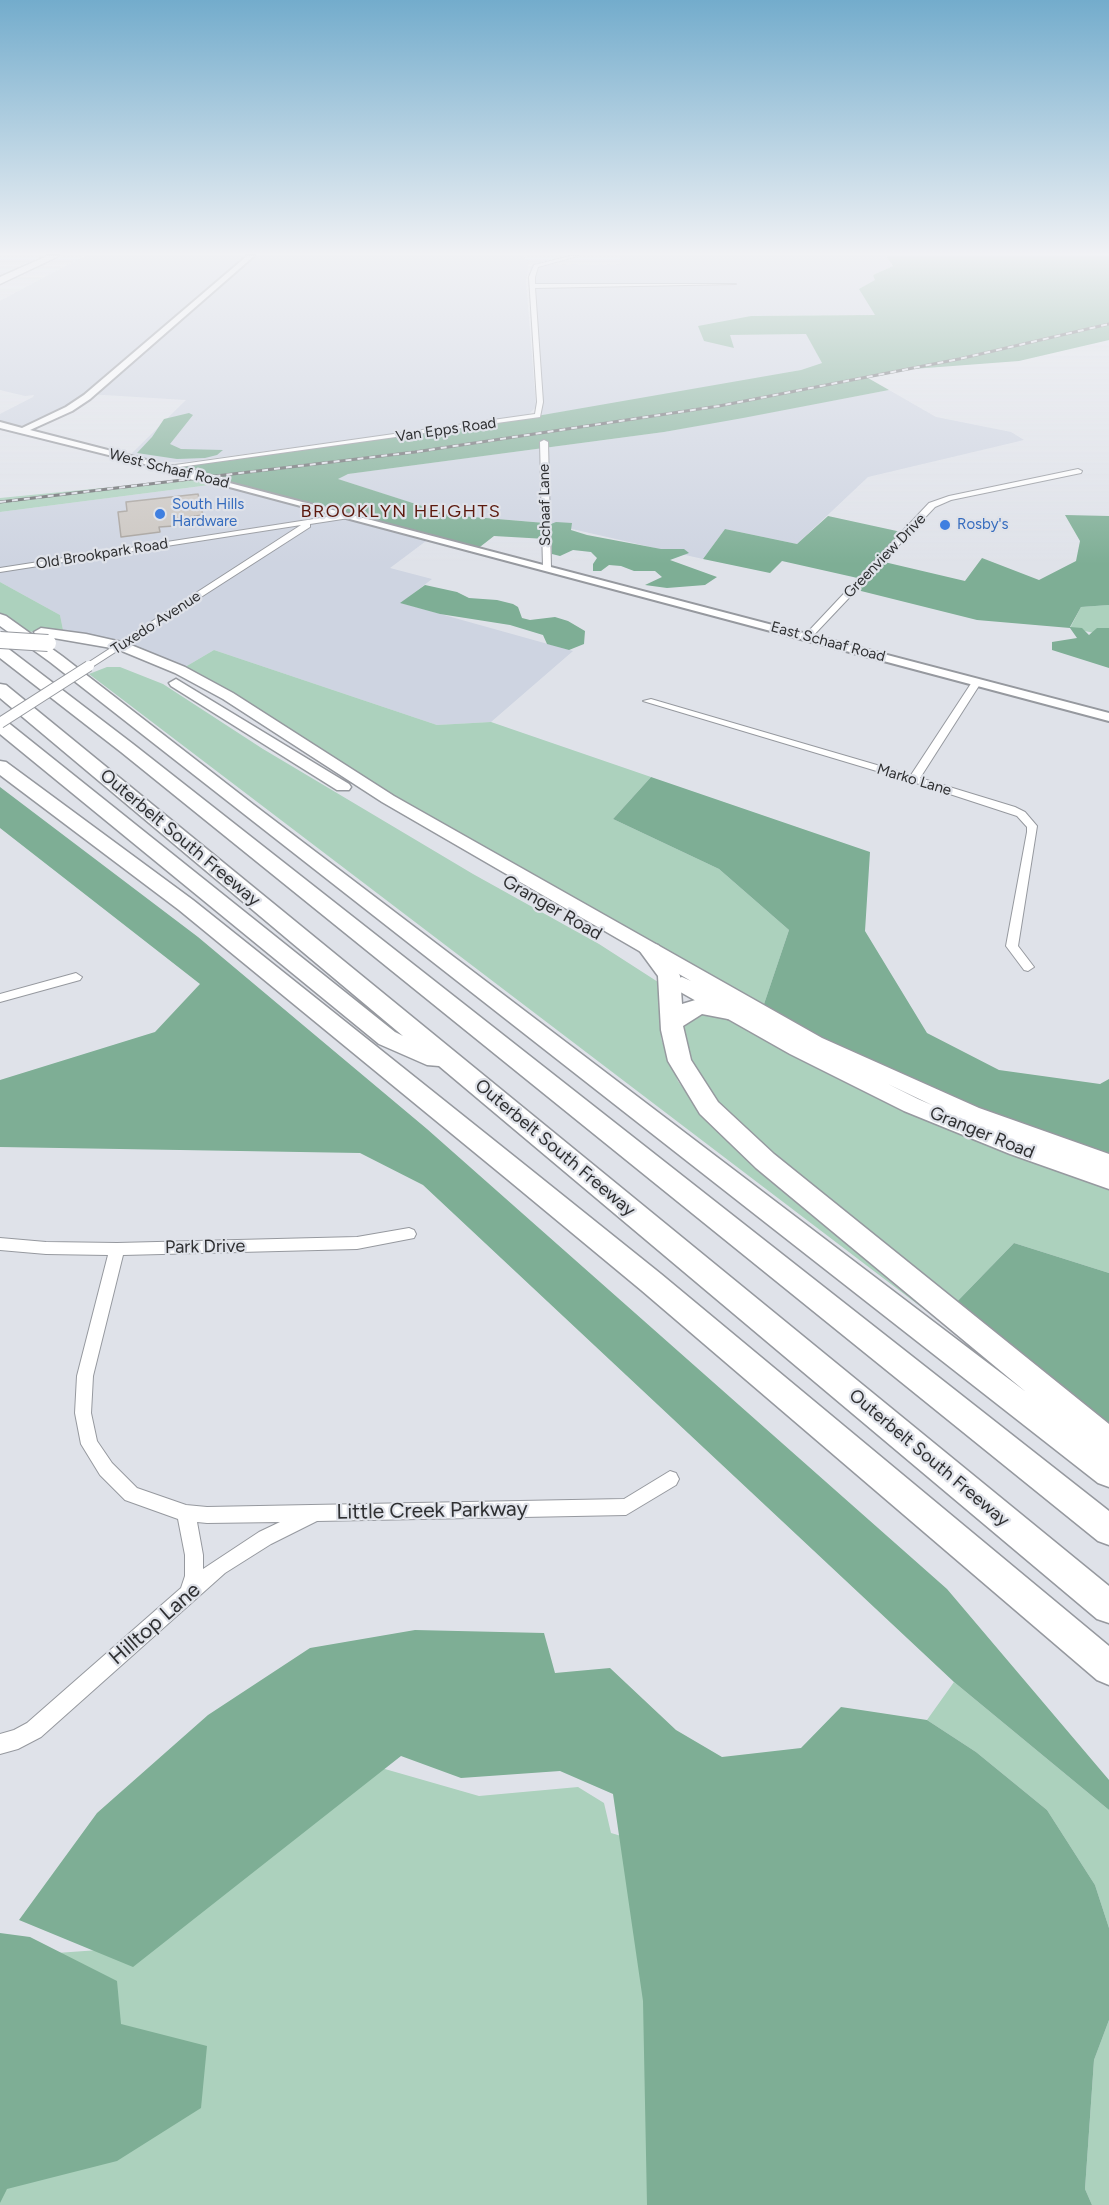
<!DOCTYPE html>
<html>
<head>
<meta charset="utf-8">
<style>
	body { margin:0 }
	canvas { display:block; background:#dfe2e9 }
</style>
</head>
<body>
<canvas width="1109" height="2205"></canvas>
<script>
const context = document.querySelector('canvas').getContext('2d');
context.lineJoin = 'round';
function fill(path, color) { context.fillStyle = color; context.fill(path, 'evenodd'); }
const toPath = rows => new Path2D(rows.map(r => 'M' + r).join(''));
function trace(path, color, width, dash) { context.strokeStyle = color; context.lineWidth = width; context.lineCap = dash ? 'butt' : 'round'; context.setLineDash(dash || []); context.stroke(path); }
function write(font, color, halo, rows, align = 'center') {
  context.font = font + ' Figtree,sans-serif'; context.lineWidth = 4.5; context.setLineDash([]); context.textBaseline = 'middle'; context.strokeStyle = halo; context.fillStyle = color; for (const [text, x, y, turn = 0] of rows) {
    context.save(); context.translate(x, y); context.rotate((+turn || 0) * Math.PI / 180); context.textAlign = isNaN(turn) ? turn : align; if (halo) context.strokeText(text, 0, 0); context.fillText(text, 0, 0); context.restore();
  }
}
const built = toPath([
	[84,256,246,256,143,345,152,346,255,256,524,256,529,264,526,281,536,407,528,415,513,418,185,462,165,462,130,455,186,400,87,394,67,407,29,425,18,426,0,422,0,414,33,397,34,395,25,396,0,390,0,301],
	[620,256,886,256,893,266,873,275,876,280,876,315,751,316,712,335,807,334,822,363,801,370,737,383,538,416,534,270,541,265,621,264],
	[889,390,936,417,1011,432,1024,440,868,477,797,544,725,529,703,559,546,523,450,515,337,479,347,474,664,432],
	[225,483,430,538,390,568,432,579,401,603,573,651,491,722,437,725,214,650,180,670,153,657,64,635,60,615,0,582,0,512]
]);
const green = toPath([
	[205,478,225,483,0,512,0,498],
	[0,582,60,615,64,635,15,630,0,619],
	[1109,605,1109,636,1070,628,1081,607],
	[214,650,437,725,491,722,651,777,613,819,719,869,789,930,761,1013,180,670],
	[107,667,120,667,163,684,263,749,473,874,599,944,658,982,660,989,661,1038,667,1056,678,1081,703,1116,716,1130,805,1206,929,1304,933,1316,89,674],
	[702,1006,797,1049,1109,1180,1109,1273,1014,1243,949,1310,860,1237,685,1071,681,1014],
	[954,1682,1109,1810,1109,1928,1095,1885,1047,1810,976,1752,927,1720],
	[350,1759,479,1796,578,1787,604,1803,611,1833,731,1868,713,2205,0,2205,0,1957,113,1949],
	[1109,2020,1109,2205,1092,2205,1085,2189,1094,2060]
]);
const forest = toPath([
	[886,256,1109,256,1109,340,1019,361,913,369,868,378,889,390,743,418,664,432,348,474,338,479,450,515,545,523,546,539,494,536,476,550,165,467,531,417,801,370,822,363,806,334,730,335,734,348,704,341,698,326,751,316,875,315,859,289,875,280,873,275,893,266],
	[189,413,193,415,170,444,181,449,223,450,217,455,205,458,177,459,137,453,152,437,164,419],
	[1065,515,1109,516,1109,605,1081,607,1070,627,1082,628,1089,635,1097,628,1109,628,1109,668,1052,650,1052,642,1077,638,1070,628,977,620,853,589,862,579,782,561,770,573,703,559,725,529,797,544,828,516,906,533,880,561,965,581,982,558,1039,580,1076,561,1080,541],
	[556,522,572,523,571,530,587,535,661,549,684,549,689,553,670,560,717,577,705,585,667,588,645,585,662,577,655,571,634,571,621,566,609,565,601,571,593,571,593,564,597,558,591,552,573,550,560,556,552,554,551,524],
	[425,585,457,592,469,598,497,600,513,604,518,607,522,618,530,620,555,617,568,621,585,631,584,644,569,650,547,644,543,635,510,625,440,614,400,603],
	[651,777,870,852,865,931,927,1033,999,1070,1100,1084,1109,1079,1109,1163,1092,1158,761,1013,789,930,719,869,613,819],
	[0,787,198,937,427,1129,947,1589,1109,1780,1109,1810,954,1682,423,1185,360,1153,0,1147,0,1080,155,1032,200,984,0,828],
	[1014,1243,1109,1273,1109,1442,949,1310],
	[415,1630,544,1633,555,1673,610,1668,676,1730,722,1757,801,1748,841,1707,927,1720,976,1752,1047,1810,1095,1885,1109,1928,1109,2020,1094,2060,1085,2189,1092,2205,647,2205,643,2001,613,1794,560,1771,461,1778,401,1756,133,1967,19,1920,97,1813,208,1715,310,1648],
	[0,1933,30,1937,117,1981,121,2024,207,2046,201,2108,117,2161,7,2189,0,2203]
]);
const building = toPath([
	[198,494,203,515,172,519,174,526,159,527,160,532,121,537,118,512,127,511,126,502,198,494]
]);
const minor = toPath([
	[570,256,578,256,538,267,535,277,535,284,736,284,535,288,543,402,540,417,165,469,161,467,535,414,537,402,529,277,534,265,570,256],
	[544,440,548,442,551,568,547,570,543,568,540,442,544,440],
	[1078,469,1082,471,1081,473,951,500,935,507,811,638,804,636,929,503,949,496,1078,469],
	[346,514,350,516,349,518,310,524,310,527,89,669,86,668,86,664,301,525,0,572,0,568,346,514],
	[974,679,982,681,920,778,1015,807,1025,812,1037,826,1018,946,1034,967,1028,971,1024,970,1006,946,1027,832,1027,827,1017,816,910,781,643,701,651,699,911,775,974,679],
	[76,973,82,977,80,980,0,1002,0,994,76,973],
	[409,1228,414,1230,416,1234,414,1238,357,1249,123,1255,93,1376,91,1413,97,1441,112,1463,137,1488,186,1505,207,1507,624,1499,670,1471,676,1473,679,1479,676,1485,626,1515,317,1521,271,1544,225,1573,41,1737,18,1749,0,1754,0,1734,14,1730,27,1723,181,1588,185,1576,185,1555,178,1519,125,1500,100,1475,81,1444,75,1413,77,1376,108,1255,46,1254,0,1250,0,1238,46,1242,117,1243,357,1237,409,1228],
	[197,1522,207,1523,280,1522,259,1532,203,1569,203,1555,197,1522]
]);
const tertiary = toPath([
	[247,256,254,256,90,399,72,411,30,430,193,472,193,476,0,428,0,422,22,428,66,407,84,395,247,256],
	[222,481,1109,713,1109,721,222,485,222,481]
]);
const primary = toPath([
	[41,628,86,634,126,643,185,667,233,693,394,796,822,1038,979,1108,1109,1154,1109,1189,1010,1154,904,1111,790,1054,675,989,672,984,675,979,682,977,691,981,382,802,223,699,175,673,117,649,36,635,34,632,41,628],
	[888,1084,934,1106,918,1099,888,1084],
	[176,679,349,784,351,787,349,790,337,790,171,686,169,683,176,679]
]);
const motorway = toPath([
	[47,256,59,256,0,284,0,277,47,256],
	[0,614,6,616,62,656,254,805,1026,1392,756,1168,700,1114,668,1061,661,1030,658,976,639,950,642,945,650,943,658,945,674,963,680,976,682,1004,702,998,736,1005,739,1011,736,1017,728,1019,702,1014,683,1026,691,1060,718,1102,774,1154,1109,1424,1109,1487,1098,1483,50,662,0,626,0,614],
	[0,645,6,647,133,744,1109,1511,1109,1545,1098,1541,121,752,0,658,0,645],
	[0,684,6,685,1109,1586,1109,1623,1097,1619,439,1066,427,1065,379,1044,0,734,0,720,6,721,395,1032,403,1036,0,698,0,684],
	[0,761,6,762,193,900,525,1165,661,1274,1109,1646,1109,1685,1097,1680,641,1290,507,1179,179,910,0,775,0,761]
]);
const rail = toPath([
	[0,502,415,452,719,406,959,359,1109,324]
]);
const minorBridge = toPath([
	[0,723,89,666]
]);
const tertiaryBridge = toPath([
	[190,474,225,483]
]);
const primaryBridge = toPath([
	[0,640,48,643]
]);
const markers = [
	[160,514,6,"#3f7fe0"],
	[945,525,6,"#3f7fe0"]
];
const farStreetnames = [
	["Van Epps Road",446,430,-8],
	["West Schaaf Road",169,469,14],
	["Schaaf Lane",545,505,-91],
	["Old Brookpark Road",102,554,-9],
	["Greenview Drive",885,556,-46],
	["Tuxedo Avenue",156,623,-33],
	["East Schaaf Road",828,642,15],
	["Marko Lane",914,780,17]
];
const farShopnames = [
	["South Hills",172,505],
	["Hardware",172,522],
	["Rosby's",957,525]
];
const farQuarternames = [
	["BROOKLYN HEIGHTS",401,512]
];
const streetNames = [
	["Outerbelt South Freeway",180,838,40],
	["Granger Road",552,908,30],
	["Granger Road",982,1133,22],
	["Outerbelt South Freeway",555,1148,40],
	["Park Drive",205,1247,-1],
	["Outerbelt South Freeway",929,1458,40]
];
const nearStreetnames = [
	["Little Creek Parkway",432,1511,-1],
	["Hilltop Lane",155,1624,-41]
];
fill(built, '#ced4e1');
fill(green, '#acd1bd');
fill(forest, '#7eae95');
fill(building, '#ccc7c2');
trace(building, '#a8a39e', 1.5);
trace(minor, '#96999f', 2);
trace(tertiary, '#96999f', 4);
trace(primary, '#96999f', 3);
trace(motorway, '#96999f', 3);
fill(minor, '#fff');
fill(tertiary, '#fff');
fill(primary, '#fff');
fill(motorway, '#fff');
trace(rail, '#696b6e', 3);
trace(rail, '#dfe2e9', 2, [6]);
trace(minorBridge, '#96999f', 12, []);
trace(tertiaryBridge, '#96999f', 11, []);
trace(primaryBridge, '#96999f', 18, []);
trace(minorBridge, '#fff', 10);
trace(tertiaryBridge, '#fff', 10);
trace(primaryBridge, '#fff', 16);
const sky = context.createLinearGradient(0, 0, 0, 564);
sky.addColorStop(0, '#73accc');
sky.addColorStop(0.45, '#f1f2f5');
sky.addColorStop(1, '#f1f2f500');
context.fillStyle = sky;
context.fillRect(0, 0, 1109, 564);
for (const [x, y, r, color] of markers) { const dot = new Path2D(); dot.arc(x, y, r, 0, 2 * Math.PI); context.fillStyle = color; context.fill(dot); trace(dot, '#dfe2e9', 2); }
write('15px', '#2f3032', '#dfe2e9', farStreetnames);
write('15px', '#366cbe', '#dfe2e9', farShopnames, 'left');
context.letterSpacing = '1.5px';
write('18px', '#5c190d', '#dfe2e9', farQuarternames);
context.letterSpacing = '0px';
write('18px', '#2f3032', '#dfe2e9', streetNames);
write('21px', '#2f3032', '#dfe2e9', nearStreetnames);
</script>
</body>
</html>
